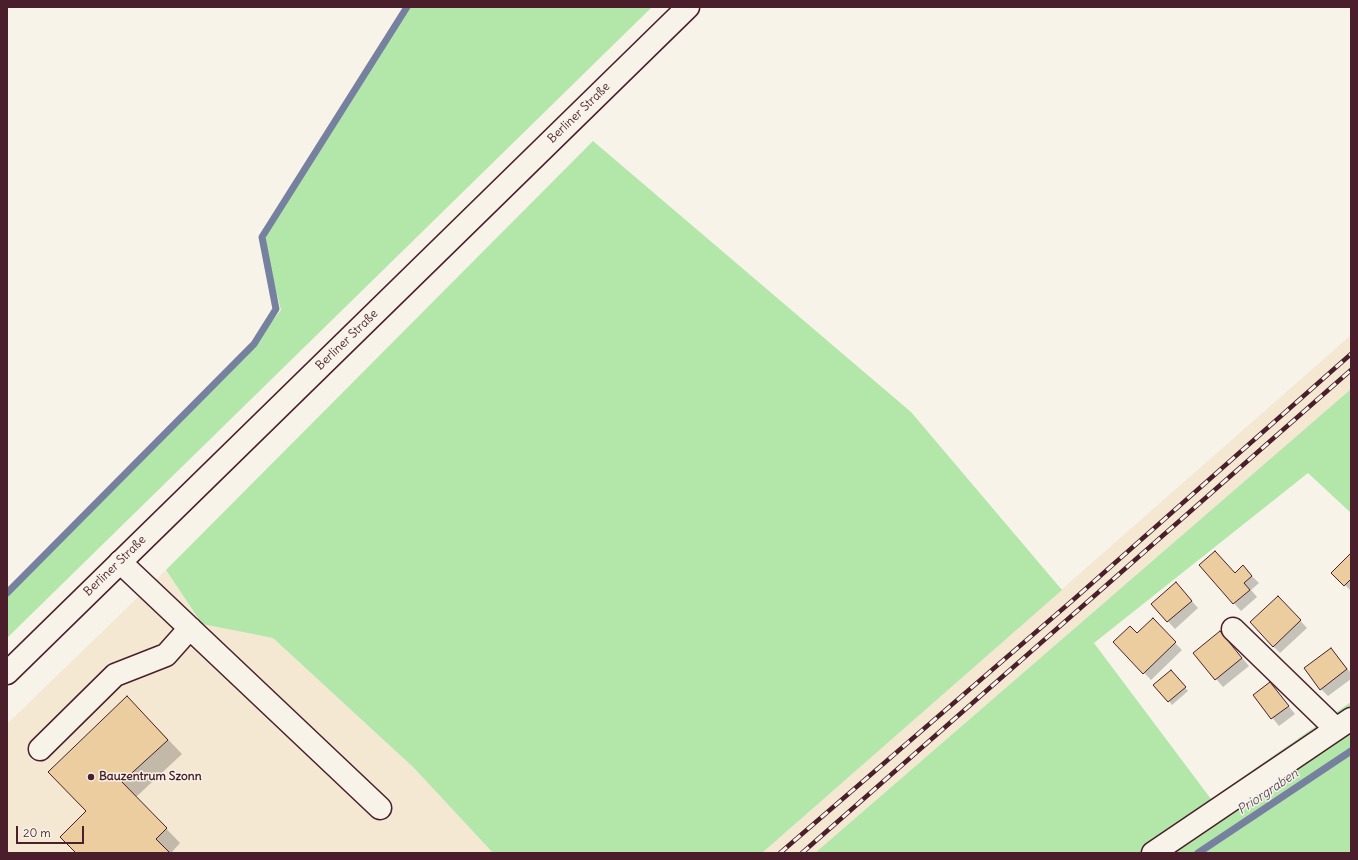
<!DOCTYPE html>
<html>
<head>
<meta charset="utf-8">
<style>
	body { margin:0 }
	#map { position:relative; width:1358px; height:860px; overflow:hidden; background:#f7f3e8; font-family:Delius,sans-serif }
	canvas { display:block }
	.frame { position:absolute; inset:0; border:8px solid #4a1f2b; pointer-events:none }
	.scale { position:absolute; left:16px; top:826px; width:68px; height:18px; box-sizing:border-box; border:2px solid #4a1f2b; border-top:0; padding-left:5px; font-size:12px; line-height:14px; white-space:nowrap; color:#4a1f2b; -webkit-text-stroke:3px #f7f3e8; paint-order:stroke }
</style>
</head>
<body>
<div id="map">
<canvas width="1358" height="860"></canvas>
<div class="frame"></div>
<div class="scale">20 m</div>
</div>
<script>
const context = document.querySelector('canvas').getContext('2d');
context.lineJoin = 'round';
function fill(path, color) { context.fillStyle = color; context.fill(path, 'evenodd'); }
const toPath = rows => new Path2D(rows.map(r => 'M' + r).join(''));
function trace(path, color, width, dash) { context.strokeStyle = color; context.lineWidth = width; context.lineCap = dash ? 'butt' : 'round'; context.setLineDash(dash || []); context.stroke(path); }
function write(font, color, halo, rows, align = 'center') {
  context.font = font + ' Delius,sans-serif'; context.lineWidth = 3; context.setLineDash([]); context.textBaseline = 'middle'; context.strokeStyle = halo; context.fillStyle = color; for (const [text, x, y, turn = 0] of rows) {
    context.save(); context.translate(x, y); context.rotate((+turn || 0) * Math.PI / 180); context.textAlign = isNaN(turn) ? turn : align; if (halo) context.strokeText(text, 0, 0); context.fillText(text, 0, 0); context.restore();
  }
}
const built = toPath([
	[1351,335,1351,389,815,853,762,853],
	[166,570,202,624,273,638,414,768,493,853,7,853,7,724]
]);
const green = toPath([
	[409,7,652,7,7,638,7,593,254,344,281,310,262,237],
	[593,141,911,412,1062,590,762,853,493,853,414,768,273,638,202,624,166,570],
	[1351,389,1351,513,1308,473,1094,643,1211,799,1351,702,1351,853,815,853]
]);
const shadow = toPath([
	[1351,555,1351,591,1333,573],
	[1200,565,1235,574,1250,574,1259,583,1251,590,1257,597,1241,611],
	[1183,591,1198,608,1175,629,1152,604],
	[1286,605,1307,628,1280,653,1273,646],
	[1152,620,1182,650,1151,680,1115,642,1137,635],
	[1220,632,1249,666,1223,687,1194,653],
	[1331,649,1351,673,1351,679,1328,696,1321,689],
	[1174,674,1188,691,1172,705,1169,701],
	[1270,683,1295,714,1279,726,1254,695],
	[141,711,182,754,136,797,180,843,171,853,77,853,87,811]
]);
const stream = toPath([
	[7,593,254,344,276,309,262,237,407,7],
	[1198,853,1351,751]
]);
const building = toPath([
	[1215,551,1235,573,1243,565,1252,576,1244,583,1250,590,1233,604,1199,565,1215,551],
	[1351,553,1351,579,1344,586,1331,573,1351,553],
	[1176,582,1192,601,1167,622,1151,604,1176,582],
	[1278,596,1301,620,1273,647,1250,622,1278,596],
	[1153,618,1176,642,1143,674,1113,642,1130,626,1137,633,1153,618],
	[1220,631,1242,658,1215,680,1193,653,1220,631],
	[1331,648,1347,669,1320,690,1304,668,1331,648],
	[1171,670,1186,687,1168,702,1153,685,1171,670],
	[1270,682,1289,706,1271,719,1253,695,1270,682],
	[127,696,168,740,122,782,167,828,156,839,170,853,76,853,60,837,86,811,48,772,127,696]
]);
const minor = toPath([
	[120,562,380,808],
	[1233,629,1336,729],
	[40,749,115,675,166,655,190,628],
	[1153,853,1351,719]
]);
const major = toPath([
	[7,673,688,7]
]);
const rail = toPath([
	[780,853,1073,600,1351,354],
	[802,853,1351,370]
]);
const markers = [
	[91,777,4,"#4a1f2b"]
];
const streetNames = [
	["Berliner Straße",579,113,-44],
	["Berliner Straße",347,340,-44],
	["Berliner Straße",115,566,-44]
];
const poiNames = [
	["Bauzentrum Szonn",99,777]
];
const waterNames = [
	["Priorgraben",1268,792,-34]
];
fill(built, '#f4e8d2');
fill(green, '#b2e7a9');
fill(shadow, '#0003');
trace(stream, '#7681a0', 7);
fill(building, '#eccd9f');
trace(building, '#4a1f2b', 1);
trace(minor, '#4a1f2b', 25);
trace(major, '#4a1f2b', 25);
trace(minor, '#f7f3e8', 22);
trace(major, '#f7f3e8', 22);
trace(rail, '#4a1f2b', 4.5);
trace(rail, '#f7f3e8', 3, [9]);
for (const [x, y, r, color] of markers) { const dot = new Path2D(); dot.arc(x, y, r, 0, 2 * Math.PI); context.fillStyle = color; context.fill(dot); trace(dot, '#f7f3e8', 1.5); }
write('12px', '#4a1f2b', '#f7f3e8', streetNames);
write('bold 12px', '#4a1f2b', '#f7f3e8', poiNames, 'left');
write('italic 13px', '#605066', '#f7f3e8', waterNames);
</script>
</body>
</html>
